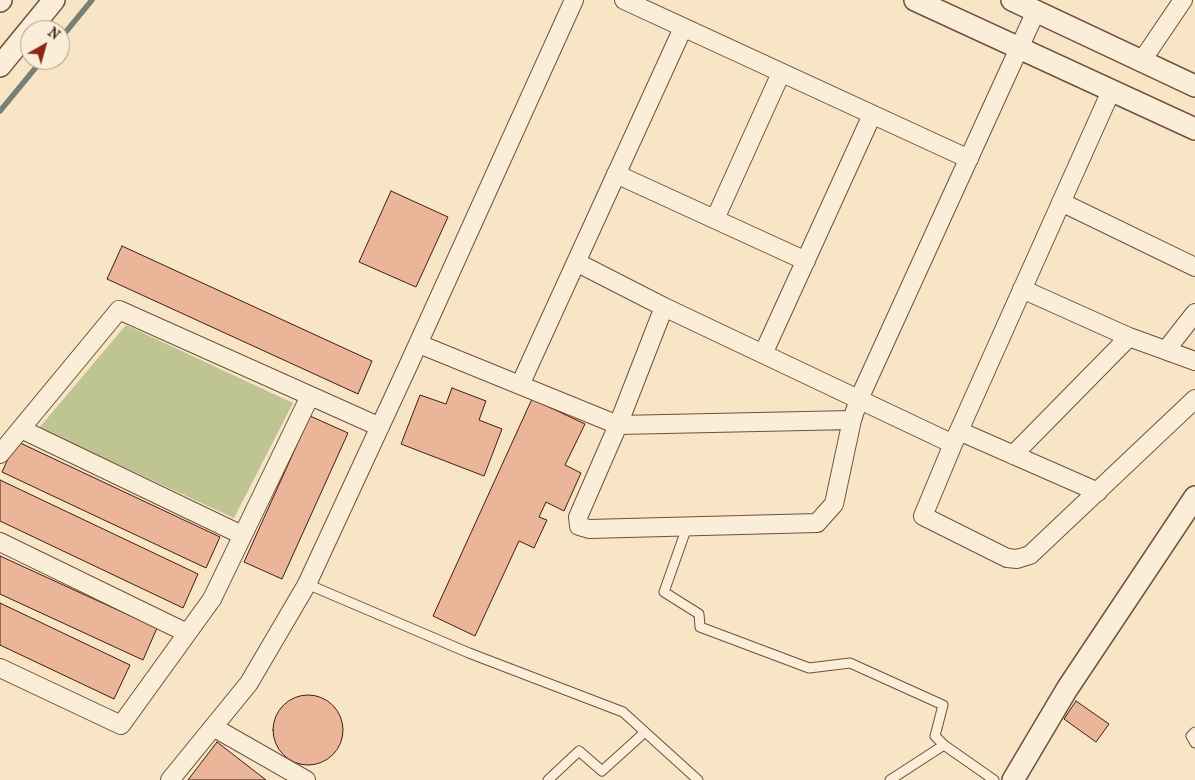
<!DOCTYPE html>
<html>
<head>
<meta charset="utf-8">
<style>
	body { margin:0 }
	#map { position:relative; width:1195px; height:780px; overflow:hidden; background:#f8e5c5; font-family:"IM FELL French Canon",serif }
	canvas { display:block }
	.north { position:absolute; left:20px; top:20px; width:50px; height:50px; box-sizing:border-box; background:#faeed9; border:1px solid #b09b89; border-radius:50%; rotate:38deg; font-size:14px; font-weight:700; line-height:20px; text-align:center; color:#401e11 }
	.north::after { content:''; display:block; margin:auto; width:18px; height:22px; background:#8f2418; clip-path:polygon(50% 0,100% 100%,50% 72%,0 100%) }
</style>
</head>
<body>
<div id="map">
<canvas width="1195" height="780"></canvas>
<div class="north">N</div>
</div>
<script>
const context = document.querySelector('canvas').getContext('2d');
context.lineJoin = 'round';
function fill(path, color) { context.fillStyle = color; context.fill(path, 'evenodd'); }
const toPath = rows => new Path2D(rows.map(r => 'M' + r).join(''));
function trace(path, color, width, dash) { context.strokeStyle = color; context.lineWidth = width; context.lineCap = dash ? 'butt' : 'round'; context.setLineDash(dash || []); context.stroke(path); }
const green = toPath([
	[126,325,293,403,234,518,39,428]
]);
const stream = toPath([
	[60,39,92,0],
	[0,111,42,60]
]);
const building = toPath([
	[391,191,448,217,416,287,359,262,391,191],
	[122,246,372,361,358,394,107,279,122,246],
	[452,388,486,401,479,420,502,429,484,476,401,444,420,395,446,404,452,388],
	[532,399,585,424,565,465,581,473,564,511,546,502,539,517,547,520,534,548,519,541,475,636,433,616,532,399],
	[310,416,348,433,282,579,244,562,310,416],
	[16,441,220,537,206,568,2,472,16,441],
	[0,480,198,574,183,608,0,521,0,480],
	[0,556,157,628,143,660,0,594,0,556],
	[0,603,130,665,114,699,0,645,0,603],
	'273 730a35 35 0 1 1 70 0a35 35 0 1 1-70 0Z',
	[1076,701,1109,724,1096,742,1064,719,1076,701],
	[217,742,266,780,188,780,217,742]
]);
const service = toPath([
	[687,527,664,592,699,614,700,627,809,668,850,663,943,705,935,736,944,745],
	[307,584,469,653,623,712,698,780],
	[1195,732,1191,736,1195,743],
	[548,780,579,751,602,771,645,732],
	[890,780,944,745,994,780]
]);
const minor = toPath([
	[624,0,969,159],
	[1141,62,1183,0],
	[1111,91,953,444,923,516,1007,558,1017,559,1030,555,1195,399],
	[616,174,806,261],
	[1061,202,1195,267],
	[715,219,781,73],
	[576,262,664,307,953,444],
	[1022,289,1129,337,1195,361],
	[664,307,618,425,578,517,579,526,589,529,817,523,834,504,852,420,859,399,1036,11],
	[419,344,618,425,852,420],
	[1166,350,1195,313],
	[763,354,872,115],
	[520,385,683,28],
	[21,429,242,535],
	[959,431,1098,492],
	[0,454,119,310,380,427],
	[1013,455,1129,337],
	[0,542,187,633],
	[0,668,121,725,212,599,310,396],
	[213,727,306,780],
	[170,780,249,683,307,584,408,366,574,0]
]);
const tertiary = toPath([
	[915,0,1195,129],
	[1012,0,1195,86],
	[0,1,1,0],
	[0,66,54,0],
	[1013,780,1067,689,1195,497]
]);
fill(green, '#bfc493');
trace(stream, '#787f75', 5.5);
fill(building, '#ebb599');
trace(building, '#401e11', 1);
trace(service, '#6e503e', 11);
trace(minor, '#6e503e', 20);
trace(tertiary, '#6e503e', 24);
trace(service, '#faeed9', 9);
trace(minor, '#faeed9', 18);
trace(tertiary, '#faeed9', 21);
</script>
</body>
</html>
